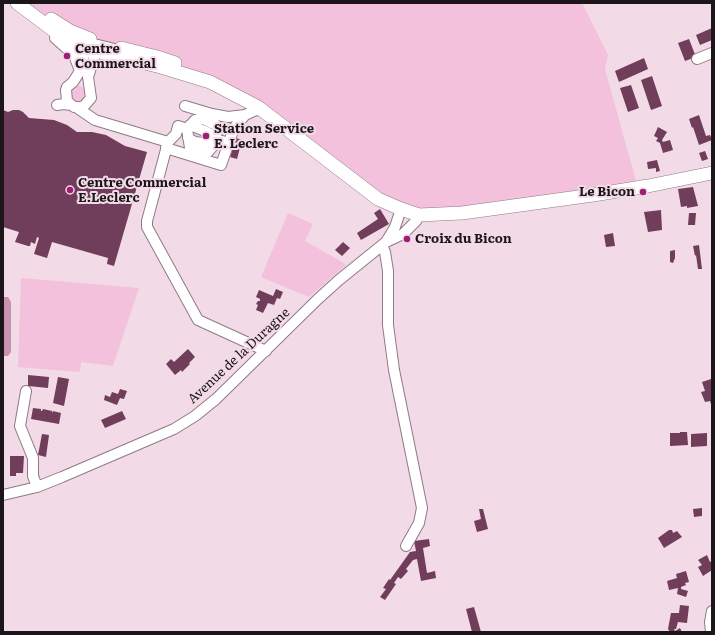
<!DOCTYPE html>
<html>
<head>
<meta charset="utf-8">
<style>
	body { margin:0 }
	#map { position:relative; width:715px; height:635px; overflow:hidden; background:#f2dbe7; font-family:Literata,serif }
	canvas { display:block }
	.frame { position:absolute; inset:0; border:4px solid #1c1519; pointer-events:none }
</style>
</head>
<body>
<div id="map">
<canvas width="715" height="635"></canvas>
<div class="frame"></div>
</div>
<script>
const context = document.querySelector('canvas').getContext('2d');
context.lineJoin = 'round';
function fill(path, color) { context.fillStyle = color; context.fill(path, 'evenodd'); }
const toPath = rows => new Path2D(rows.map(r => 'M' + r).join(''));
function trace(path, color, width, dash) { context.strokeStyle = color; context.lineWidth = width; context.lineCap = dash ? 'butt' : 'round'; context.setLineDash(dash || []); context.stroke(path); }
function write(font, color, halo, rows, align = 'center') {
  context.font = font + ' Literata,serif'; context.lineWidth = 4; context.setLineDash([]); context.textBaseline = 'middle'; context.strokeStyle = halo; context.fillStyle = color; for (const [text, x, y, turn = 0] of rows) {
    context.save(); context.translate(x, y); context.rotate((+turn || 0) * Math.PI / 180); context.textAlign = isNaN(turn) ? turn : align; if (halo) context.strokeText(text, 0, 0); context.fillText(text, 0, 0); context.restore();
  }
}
const green = toPath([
	[17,3,582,3,608,55,605,69,638,188,462,213,401,209,210,82,105,54],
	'70 94a8 8 0 1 1 16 0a8 8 0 1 1-16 0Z',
	[288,213,313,224,305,241,339,260,346,265,309,297,261,277],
	[21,278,139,288,113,366,81,362,80,372,18,367]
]);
const water = toPath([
	[3,297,8,297,11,302,11,352,8,356,3,356]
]);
const building = toPath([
	[712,28,712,40,700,45,696,35],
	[689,39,696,57,685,61,678,43],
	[644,58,648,69,619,82,615,71],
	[652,76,662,106,651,110,641,80],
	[631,85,639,108,628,112,620,88],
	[3,110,8,112,13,110,19,110,23,112,29,118,54,120,67,125,77,132,92,132,106,135,125,146,147,152,114,266,107,264,108,258,52,242,47,258,34,254,39,238,37,237,35,244,31,242,30,246,28,246,15,242,19,232,3,227],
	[699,115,706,136,710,135,712,140,699,145,693,127,692,128,689,119],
	[658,127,667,132,662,140,663,142,670,140,673,150,663,153,660,143,656,141,658,138,654,136],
	[236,138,242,140,237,159,230,157],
	[705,151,708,159,702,161,699,153],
	[657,160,660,171,656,172,656,168,648,169,647,162],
	[693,187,698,206,687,208,687,206,681,207,678,189],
	[380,209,389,224,361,240,357,233,378,219,374,213],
	[661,210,662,230,648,232,644,212],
	[689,213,696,213,695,225,688,225],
	[613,233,615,246,606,247,604,235],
	[343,242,350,248,342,256,335,250],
	[699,245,702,269,698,269,696,255,695,256,693,246],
	[675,250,675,258,673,263,670,262,670,251],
	[276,289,283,292,280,299,277,298,274,305,268,303,263,313,256,310,258,305,256,304,258,301,260,301,260,299,256,297,259,290,273,296],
	[188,349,195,357,189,363,190,364,182,372,181,370,175,375,166,364,171,359,174,362],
	[28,375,49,377,48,388,28,386],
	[58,377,69,379,64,406,53,403],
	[711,379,712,383,712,407,710,401,705,402,701,392,705,391,702,382],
	[120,389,127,391,124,399,120,398,117,405,104,400,105,395,110,397,112,392,118,394],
	[33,408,41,409,41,411,42,411,43,409,52,411,52,413,53,411,61,413,59,424,31,419],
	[122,411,126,419,105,428,101,420],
	[680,432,687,432,688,445,670,446,670,433,680,433],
	[707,433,707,446,691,447,691,434],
	[42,434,49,435,46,457,38,455],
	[10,456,24,456,23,473,16,473,16,476,10,476],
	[702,508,702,516,694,517,693,509],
	[479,509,483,509,488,529,477,532,474,521,481,519],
	[669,530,672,530,673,533,677,531,682,537,664,548,658,538],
	[429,539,430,546,423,548,427,573,435,571,436,578,421,581,417,559,413,560,406,569,408,571,401,579,398,577,394,583,396,584,385,600,380,597,386,589,383,588,389,579,390,580,410,552,416,551,414,541],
	[707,555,710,562,712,561,712,570,703,576,698,567,702,565,698,560],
	[686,571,689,582,685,583,686,585,681,587,681,589,688,591,686,597,677,594,678,588,669,590,667,581,677,578,676,574],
	[680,605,689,606,687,623,678,622,676,629,674,629,675,631,680,628,682,632,670,632,668,629,671,613,679,613],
	[474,607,481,632,472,632,466,609]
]);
const minor = toPath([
	[55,38,74,55,80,71],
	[94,44,127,52],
	[92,50,84,54,80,71,73,82,67,87,66,90,67,101,74,107,80,107,84,106,91,98,88,77,94,58,92,50,94,44],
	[697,59,712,53],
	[57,105,64,104,71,105],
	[185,106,212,114,228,117,245,115],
	[76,107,95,120,168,142,147,221,147,227,198,320,266,351],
	[190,125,207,132,215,139],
	[187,129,190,148,208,152,213,146,215,139],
	[188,138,195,142,204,143,214,142],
	[168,142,176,134,178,126,187,129,195,120,203,119,216,125,217,131,215,139,229,143],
	[166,148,221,165,234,128,245,115,256,110,264,111],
	[386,242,403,234,416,221,419,215],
	[382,246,385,252,388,271,388,325,394,370,422,508,419,523,406,546],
	[26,391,20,426,33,458,33,476,37,487],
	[3,495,37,487,62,477,174,429,195,416,216,399,318,299,339,280,386,242,395,227,401,209],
	[711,632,710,622,712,611]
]);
const major = toPath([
	[17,3,65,39,92,50,161,67,210,82,258,107,378,199,401,209,419,215,462,213,593,195,648,186,712,173],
	[51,19,70,31,90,39],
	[121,48,157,57,175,63]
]);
const markers = [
	[67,56,4,"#9c1f74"],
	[206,136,4,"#9c1f74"],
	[70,190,4,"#9c1f74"],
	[643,192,4,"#9c1f74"],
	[407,239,4,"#9c1f74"]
];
const poiNames = [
	["Centre",75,49],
	["Commercial",75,64],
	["Station Service",214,129],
	["E. Leclerc",214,144],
	["Centre Commercial",78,183],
	["E.Leclerc",78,198],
	["Le Bicon",635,192,"right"],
	["Croix du Bicon",415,239]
];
const streetNames = [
	["Avenue de la Duragne",239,356,-43]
];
fill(green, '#f3c1dc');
fill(water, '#ca91b1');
fill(building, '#703d5b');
trace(minor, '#8e7a85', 12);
trace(major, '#8e7a85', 14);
trace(minor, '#fff', 10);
trace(major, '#fff', 13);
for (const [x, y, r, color] of markers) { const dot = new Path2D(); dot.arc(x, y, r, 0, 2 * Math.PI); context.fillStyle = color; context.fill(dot); trace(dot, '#f2dbe7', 1.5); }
write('bold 13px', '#1c1519', '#f2dbe7', poiNames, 'left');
write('13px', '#1c1519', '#f2dbe7', streetNames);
</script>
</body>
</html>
